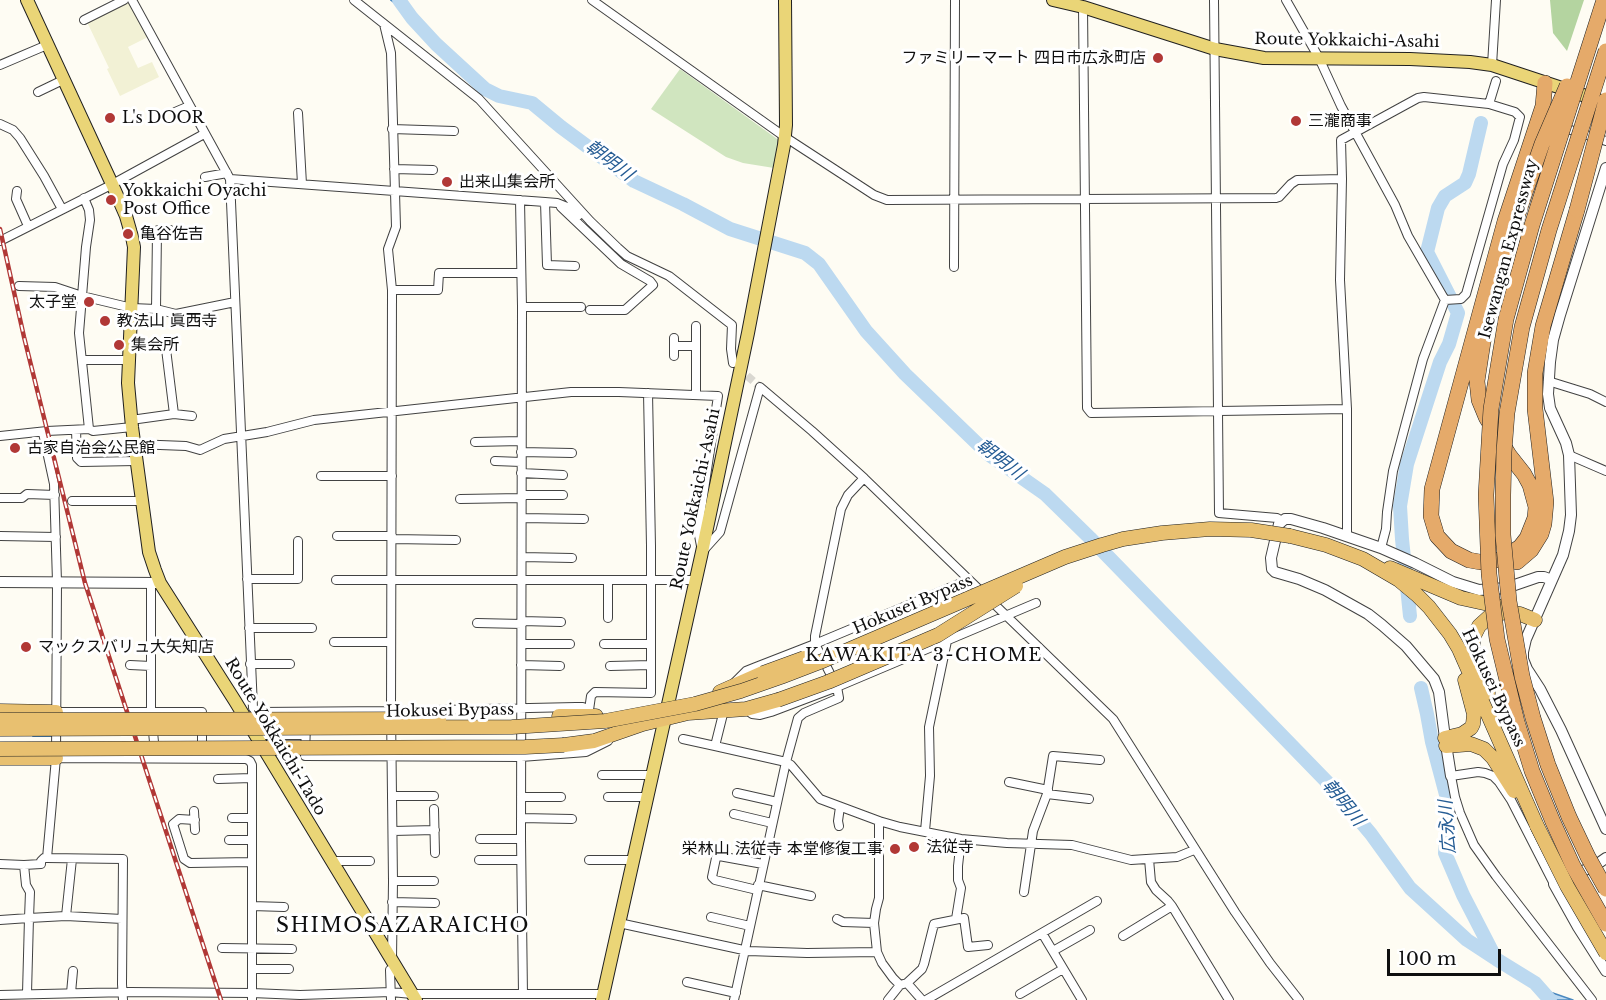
<!DOCTYPE html>
<html>
<head>
<meta charset="utf-8">
<style>
	body { margin:0 }
	#map { position:relative; width:1606px; height:1000px; overflow:hidden; background:#fefcf3; font-family:"Libre Baskerville",serif }
	canvas { display:block }
	.scale { position:absolute; left:1387px; top:949px; width:114px; height:27px; box-sizing:border-box; border:3px solid #0f0f0f; border-top:0; padding-left:8px; font-size:18px; line-height:21px; white-space:nowrap; color:#0f0f0f; -webkit-text-stroke:4px #fff; paint-order:stroke }
</style>
</head>
<body>
<div id="map">
<canvas width="1606" height="1000"></canvas>
<div class="scale">100 m</div>
</div>
<script>
const context = document.querySelector('canvas').getContext('2d');
context.lineJoin = 'round';
function fill(path, color) { context.fillStyle = color; context.fill(path, 'evenodd'); }
const toPath = rows => new Path2D(rows.map(r => 'M' + r).join(''));
function trace(path, color, width, dash) { context.strokeStyle = color; context.lineWidth = width; context.lineCap = dash ? 'butt' : 'round'; context.setLineDash(dash || []); context.stroke(path); }
function write(font, color, halo, rows, align = 'center') {
  context.font = font + ' "Libre Baskerville","Noto Sans JP",serif'; context.lineWidth = 6; context.setLineDash([]); context.textBaseline = 'middle'; context.strokeStyle = halo; context.fillStyle = color; for (const [text, x, y, turn = 0] of rows) {
    context.save(); context.translate(x, y); context.rotate((+turn || 0) * Math.PI / 180); context.textAlign = isNaN(turn) ? turn : align; if (halo) context.strokeText(text, 0, 0); context.fillText(text, 0, 0); context.restore();
  }
}
const farmland = toPath([
	[129,1,148,37,128,47,138,68,152,62,159,77,120,96,107,69,109,68,87,22]
]);
const green = toPath([
	[680,69,780,141,774,168,743,163,726,157,651,109]
]);
const forest = toPath([
	[1550,0,1584,0,1567,51,1553,33]
]);
const water = toPath([
	[1536,982,1550,992,1573,1000,1549,1000,1536,982]
]);
const stream = toPath([
	[391,0,406,11],
	[33,736,54,736]
]);
const river = toPath([
	[399,0,412,18,436,44,485,89,499,96,532,103,561,127,634,181,683,204,730,229,805,253,819,264,866,331,905,374,988,454,1045,494,1090,538,1328,783,1371,834,1410,888,1467,940,1496,959,1535,983,1550,1000],
	[1410,616,1402,539,1400,506,1407,464,1440,362,1449,344,1458,313,1427,252,1438,208,1445,196,1465,183,1469,174,1481,123],
	[1421,688,1427,714,1432,742,1449,806,1445,853,1463,895,1495,957]
]);
const minorTunnel = toPath([
	[738,368,760,387]
]);
const minor = toPath([
	[132,0,230,179,253,708,259,712,391,711,576,707,583,707,589,710,592,716],
	[354,0,479,99,590,221,618,248,627,256,669,276,732,325,731,349,733,363],
	[592,0,785,137,874,195,887,200,1276,198,1279,197,1291,184,1297,180,1342,179],
	[1214,0,1219,513,1277,518,1282,521],
	[1286,0,1319,58,1341,106,1395,205,1408,236,1445,300,1423,359,1393,471,1387,512,1386,529,1381,548],
	[1083,7,1087,408,1091,413,1347,409],
	[84,20,124,0],
	[384,24,391,53,396,227,388,249,392,290,391,711,393,881,392,959],
	[0,65,47,45],
	[1492,65,1496,0],
	[38,92,63,80],
	[1489,104,1496,81],
	[175,112,189,106],
	[298,113,302,184],
	[0,124,13,130,20,138,44,176,62,209],
	[1561,127,1606,141],
	[392,129,454,131],
	[394,169,433,170],
	[205,177,227,173],
	[230,179,545,202,557,203,567,207,579,215],
	[17,191,16,199,28,226],
	[84,198,89,210,90,220,86,247,79,333,89,429],
	[520,200,522,307,521,839,523,994],
	[545,202,547,265,575,266],
	[561,207,621,264,650,281,653,285,625,310,590,310],
	[0,241,109,186,204,134],
	[954,267,955,0],
	[19,286,55,287,82,296,132,308,156,309,157,232,158,230,170,230],
	[392,290,438,290,439,273,521,273],
	[522,307,581,307],
	[156,309,176,314,235,302],
	[696,326,696,395],
	[674,338,674,356],
	[674,346,696,346],
	[166,349,174,414,192,416],
	[82,360,129,360],
	[1548,381,1590,394,1606,402],
	[131,420,174,414],
	[76,430,77,458,81,462,136,461],
	[43,433,54,484,57,582,56,758,47,858,123,859,122,984,123,1000],
	[0,436,47,431,89,429,93,431,132,427],
	[475,442,521,441],
	[134,444,186,446,200,450,224,439,267,432,314,420,571,392,619,392,718,396,698,530,701,546],
	[521,452,572,453],
	[1569,455,1606,471],
	[495,461,521,462],
	[521,473,563,475],
	[321,476,392,476],
	[522,495,563,495],
	[0,498,22,498,27,494,55,495],
	[460,499,522,498],
	[72,501,142,501],
	[522,518,584,519],
	[0,536,56,537],
	[337,536,392,536],
	[1347,536,1347,409,1340,280,1342,179,1341,140,1418,98,1424,97,1489,104,1515,112,1520,117,1514,140,1503,164,1466,294,1461,299,1445,300],
	[392,539,456,540],
	[702,552,720,532,760,387,812,431,864,478,1113,719,1235,912,1270,963,1299,1000],
	[522,557,572,558],
	[247,579,298,579,298,541],
	[336,580,696,580],
	[608,580,608,618],
	[151,583,151,712,155,752],
	[522,621,561,622],
	[477,623,522,624],
	[249,628,312,628],
	[334,642,391,642],
	[522,644,570,644],
	[604,644,651,644],
	[250,664,290,664],
	[130,665,151,666],
	[521,665,560,666],
	[610,666,651,665],
	[734,683,746,671,756,667,815,644,968,580],
	[746,709,752,714,760,715,771,712,837,687,1036,603],
	[589,710,591,696,595,692,651,693,651,546,648,393],
	[724,710,715,746,786,762,791,765,820,799,879,821,900,827,961,839,1007,843,1072,845,1131,860,1177,857,1194,850],
	[56,712,202,712,202,752],
	[306,724,305,756,521,757,586,752,608,741],
	[258,735,305,735],
	[683,739,715,746],
	[56,758,246,759,250,761,252,765,252,1000],
	[602,775,653,775],
	[218,779,252,778],
	[1009,782,1048,790],
	[737,793,777,802],
	[1047,794,1089,799],
	[393,796,434,796],
	[521,797,561,797],
	[608,797,648,797],
	[434,809,435,853],
	[194,811,195,830],
	[734,814,772,823],
	[232,818,251,818],
	[521,818,572,819],
	[195,820,179,819,173,824,184,859,190,863,252,862],
	[879,821,879,898,876,909,874,923,877,952,882,963,893,978,900,985,907,983,922,1000],
	[839,826,838,821,840,807],
	[393,831,435,830],
	[925,831,930,776,929,727,947,641],
	[480,839,521,839],
	[229,840,251,840],
	[47,858,44,858,41,861,41,864,24,865,26,885,30,892,29,918,66,916,122,919],
	[1149,859,1151,882,1156,890,1168,901,1172,906,1229,1000],
	[479,860,521,860],
	[589,860,633,860],
	[331,861,370,861],
	[0,864,24,865],
	[393,881,434,881],
	[1554,884,1511,800,1499,782,1493,776,1485,773,1478,772,1451,776,1455,797,1460,813,1474,845,1496,876,1592,1000],
	[758,885,811,896],
	[757,890,715,880,712,877,716,858,719,856,763,864],
	[1024,892,1033,831,1047,794,1053,756,1100,760],
	[392,902,435,903],
	[252,906,284,907],
	[66,916,72,859],
	[711,917,750,926],
	[837,919,843,922,874,923],
	[956,919,961,888,958,880,958,866,961,839],
	[0,920,29,918,27,993],
	[619,923,748,951,807,953,877,952],
	[1042,933,1082,1000],
	[1123,936,1172,906],
	[222,948,292,949],
	[1053,951,1090,930],
	[252,969,289,969],
	[390,970,391,1000],
	[687,982,736,993],
	[907,983,922,969,924,964,934,924,964,918,968,947,988,945],
	[71,993,73,971],
	[1020,994,1063,969],
	[0,995,130,992,252,993,300,995,391,992,412,994,603,994],
	[734,1000,786,762,798,718,804,713,839,698,837,687,815,644,815,636,841,509,848,495,864,478],
	[888,1000,900,985],
	[926,1000,1097,901]
]);
const tertiary = toPath([
	[1606,168,1560,315,1553,340,1550,362,1548,394,1550,408,1566,443,1569,455,1571,515,1569,531,1563,555,1526,639,1523,652,1523,659,1527,669,1540,689,1561,730,1606,829],
	[0,582,160,583],
	[1451,776,1445,738,1439,692,1434,679,1406,646,1382,625,1368,614,1325,590,1299,579,1275,572,1272,569,1271,558,1279,524,1285,519,1291,519,1323,528,1381,548,1415,563,1453,582,1479,590,1506,588,1538,577,1544,577,1552,580],
	[1606,858,1596,865,1554,884,1578,927,1606,971]
]);
const primary = toPath([
	[27,0,112,184,126,216,132,237,134,247,128,383,132,427,149,552,155,570,160,583,235,701,416,1000],
	[1053,0,1083,7,1215,49,1264,58,1410,59,1470,62,1492,65,1598,100],
	[602,1000,702,552,748,333,784,145,786,125,785,0]
]);
const trunk = toPath([
	[1290,536,1326,545,1363,559,1399,580,1417,595,1429,607,1450,634,1459,649,1537,826],
	[1390,568,1461,598,1502,607],
	[720,692,763,673],
	[1488,693,1473,651,1473,638,1479,626,1490,616,1506,612,1520,614,1535,620],
	[0,711,56,712],
	[559,716,596,716],
	[1445,738,1462,734,1471,728,1473,724,1474,714,1465,680],
	[564,745,594,741,643,724,688,713,746,709,778,700],
	[1446,746,1471,744,1484,749,1493,758,1514,791],
	[0,758,56,758]
]);
const motorway = toPath([
	[1527,187,1513,229,1491,307,1483,342,1477,381,1479,400,1486,417,1509,455,1524,474,1530,485,1536,507,1535,518,1527,538,1520,547,1502,559,1492,561,1480,562,1469,560,1451,551,1437,536,1431,516,1432,489,1505,221,1543,106,1545,83],
	[1517,562,1531,550,1541,534,1544,524,1546,502,1535,409,1535,373,1543,326,1577,210]
]);
const rail = toPath([
	[0,229,24,337,85,583,221,1000]
]);
const trunkBridge = toPath([
	[763,673,804,658],
	[778,700,828,682,938,635,1016,586],
	[0,720,439,719],
	[0,729,512,727,605,721,695,704,741,691,781,677,820,662,1065,557,1102,545,1123,539,1162,533,1210,529,1251,530,1290,536],
	[0,749,525,747,564,745],
	[1537,826,1567,886,1606,953]
]);
const motorwayBridge = toPath([
	[1604,0,1532,225,1506,319,1491,409,1486,495,1489,574,1497,639,1517,722,1532,771,1553,822,1573,866,1606,924],
	[1606,51,1549,230,1522,327,1507,413,1504,452,1503,495,1503,535,1509,601,1522,676,1533,718,1548,765,1569,817,1588,857,1606,889],
	[1527,187,1542,144,1567,86],
	[1577,210,1606,100]
]);
const markers = [
	[1158,58,6,"#b13836"],
	[110,118,6,"#b13836"],
	[1296,121,6,"#b13836"],
	[447,182,6,"#b13836"],
	[111,200,6,"#b13836"],
	[128,234,6,"#b13836"],
	[89,302,6,"#b13836"],
	[105,321,6,"#b13836"],
	[119,345,6,"#b13836"],
	[15,448,6,"#b13836"],
	[26,647,6,"#b13836"],
	[914,847,6,"#b13836"],
	[895,849,6,"#b13836"]
];
const streetNames = [
	["Route Yokkaichi-Asahi",1347,41,1],
	["Isewangan Expressway",1509,249,-75],
	["Route Yokkaichi-Asahi",696,499,-78],
	["Hokusei Bypass",913,605,-23],
	["Hokusei Bypass",1493,688,65],
	["Hokusei Bypass",450,711,-1],
	["Route Yokkaichi-Tado",275,737,59]
];
const poiNames = [
	["ファミリーマート 四日市広永町店",1146,58,"right"],
	["L's DOOR",122,118],
	["三瀧商事",1308,121],
	["出来山集会所",459,182],
	["Yokkaichi Oyachi",123,191],
	["Post Office",123,209],
	["亀谷佐吉",140,234],
	["太子堂",77,302,"right"],
	["教法山 眞西寺",117,321],
	["集会所",131,345],
	["古家自治会公民館",27,448],
	["マックスバリュ大矢知店",38,647],
	["法従寺",926,847],
	["栄林山 法従寺 本堂修復工事",883,849,"right"]
];
const waterNames = [
	["朝明川",609,161,37],
	["朝明川",1000,460,38],
	["朝明川",1343,803,51],
	["広永川",1448,827,-94]
];
const neighbourhoodNames = [
	["KAWAKITA 3-CHOME",924,656]
];
const quarterNames = [
	["SHIMOSAZARAICHO",403,926]
];
fill(farmland, '#f2f1d5');
fill(green, '#d0e5bf');
fill(forest, '#b4d4a0');
fill(water, '#bcd9f0');
trace(water, '#4b89bf', 1.5);
trace(stream, '#4b89bf', 2);
trace(river, '#bcd9f0', 14);
trace(minorTunnel, '#dad8d1', 8, [8, 4]);
trace(minor, '#424242', 10);
trace(tertiary, '#424242', 12);
trace(primary, '#202020', 14);
trace(trunk, '#202020', 15);
trace(motorway, '#202020', 16);
trace(minor, '#fff', 8);
trace(tertiary, '#fff', 10);
trace(primary, '#ead577', 12);
trace(trunk, '#e8c070', 14);
trace(motorway, '#e5aa6a', 15);
trace(rail, '#b13836', 4.5);
trace(rail, '#fff', 2, [7]);
trace(trunkBridge, '#202020', 15, []);
trace(motorwayBridge, '#202020', 16, []);
trace(trunkBridge, '#e8c070', 14);
trace(motorwayBridge, '#e5aa6a', 15);
for (const [x, y, r, color] of markers) { const dot = new Path2D(); dot.arc(x, y, r, 0, 2 * Math.PI); context.fillStyle = color; context.fill(dot); trace(dot, '#fff', 2); }
write('16px', '#0f0f0f', '#fff', streetNames);
write('16px', '#0f0f0f', '#fff', poiNames, 'left');
write('italic 18px', '#255c94', '#fff', waterNames);
context.letterSpacing = '1.5px';
write('18px', '#0f0f0f', '#fff', neighbourhoodNames);
context.letterSpacing = '0px';
context.letterSpacing = '1.5px';
write('20px', '#0f0f0f', '#fff', quarterNames);
context.letterSpacing = '0px';
</script>
</body>
</html>
